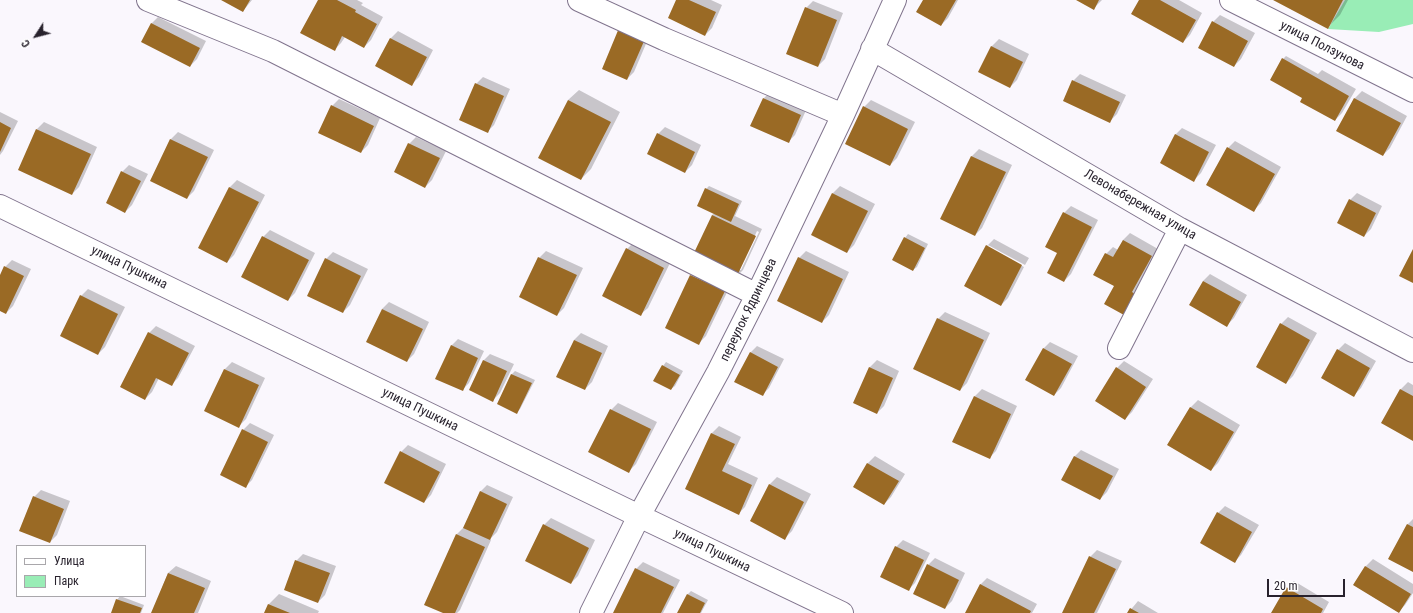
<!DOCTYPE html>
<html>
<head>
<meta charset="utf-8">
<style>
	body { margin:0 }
	#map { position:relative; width:1413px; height:613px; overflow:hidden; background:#faf7fd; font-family:"Roboto Condensed",sans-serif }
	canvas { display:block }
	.legend { position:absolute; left:16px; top:545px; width:130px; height:52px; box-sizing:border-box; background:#fff; border:1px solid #a9a7ab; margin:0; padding:5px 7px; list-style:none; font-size:12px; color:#28222d }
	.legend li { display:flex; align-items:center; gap:8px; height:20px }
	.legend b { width:20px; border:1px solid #a9a7ab }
	.north { position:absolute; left:16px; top:16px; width:40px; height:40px; -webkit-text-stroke:3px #fff; paint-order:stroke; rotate:234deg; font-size:11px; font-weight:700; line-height:16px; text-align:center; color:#28222d }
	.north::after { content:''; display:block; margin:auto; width:14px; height:18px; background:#28222d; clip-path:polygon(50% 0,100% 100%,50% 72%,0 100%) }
	.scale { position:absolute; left:1267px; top:579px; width:78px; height:18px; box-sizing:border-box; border:2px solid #28222d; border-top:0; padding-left:5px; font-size:12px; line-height:14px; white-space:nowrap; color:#28222d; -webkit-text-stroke:3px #fff; paint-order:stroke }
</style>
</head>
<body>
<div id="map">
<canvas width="1413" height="613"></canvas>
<ul class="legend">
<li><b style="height:5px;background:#fff"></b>Улица</li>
<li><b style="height:11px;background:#99edb6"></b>Парк</li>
</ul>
<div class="north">С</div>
<div class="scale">20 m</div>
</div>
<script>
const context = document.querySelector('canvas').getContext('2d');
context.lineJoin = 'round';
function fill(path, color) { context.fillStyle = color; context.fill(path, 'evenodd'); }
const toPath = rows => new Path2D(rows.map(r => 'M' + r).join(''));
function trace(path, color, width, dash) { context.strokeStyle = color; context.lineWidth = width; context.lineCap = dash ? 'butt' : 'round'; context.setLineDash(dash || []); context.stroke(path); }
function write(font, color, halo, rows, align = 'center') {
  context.font = font + ' "Roboto Condensed",sans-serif'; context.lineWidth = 3; context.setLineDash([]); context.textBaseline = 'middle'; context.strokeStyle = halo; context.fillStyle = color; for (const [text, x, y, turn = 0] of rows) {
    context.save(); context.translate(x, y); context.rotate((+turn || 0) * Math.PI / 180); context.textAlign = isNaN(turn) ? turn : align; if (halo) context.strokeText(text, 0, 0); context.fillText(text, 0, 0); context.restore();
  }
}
const green = toPath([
	[1345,0,1413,0,1413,24,1379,32,1328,29]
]);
const shadow = toPath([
	[223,0,252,0,243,11],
	[319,0,357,0,363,3,361,5,383,17,371,40,364,47,345,37,341,43,334,50],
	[677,0,711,0,722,5,712,28,705,35],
	[924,0,958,0,948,18,941,25],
	[1078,0,1102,0,1094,8],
	[1140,0,1179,0,1202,13,1190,35,1183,42],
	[1275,0,1348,0,1340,15,1328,27],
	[813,1,843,13,825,59,818,66,806,8],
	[1220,15,1255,33,1241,59,1234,66,1213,22],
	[158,17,206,41,197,59,190,66,151,24],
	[398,31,433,50,419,77,412,84,376,66,391,38],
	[651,32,634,72,627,79,603,69],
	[999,39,1029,54,1017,80,1010,87,979,72,992,46],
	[1286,56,1318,74,1322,70,1356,89,1342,113,1335,120,1303,98,1283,59],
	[1080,74,1126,95,1117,114,1110,121,1073,81],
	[483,77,510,89,494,125,487,132,476,84],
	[579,90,620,112,591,169,581,179,568,100],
	[771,91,807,108,795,135,788,142,764,98],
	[1362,91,1407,116,1390,148,1383,155,1338,130,1355,98],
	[339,99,380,118,368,145,361,152,332,106],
	[871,100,915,122,897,158,890,165,864,107],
	[0,112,18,121,3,151,0,155],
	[44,122,97,147,79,187,72,194,37,129],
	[665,127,701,145,692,165,685,172,658,134],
	[1182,128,1216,145,1201,173,1194,180,1175,135],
	[178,132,214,150,194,191,187,198,151,180,171,139],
	[416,137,446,151,432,180,425,187,395,172,409,144],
	[1235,141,1281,167,1261,203,1254,210,1208,185,1228,148],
	[979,149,1012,165,982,228,975,235,942,219,972,156],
	[129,165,148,174,132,205,125,212,122,172],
	[237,180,265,195,234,255,227,262,199,248,230,187],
	[709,186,742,201,735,216,762,229,743,270,736,277,712,215,715,213,706,189],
	[757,231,759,232,741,270,739,270],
	[840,186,875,204,854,245,847,252,812,234,833,193],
	[1357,193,1382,206,1371,229,1364,236,1350,200],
	[1071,206,1098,220,1071,274,1064,281,1058,252,1064,213],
	[270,230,315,253,295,293,288,300,263,237],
	[1130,233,1158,249,1138,285,1141,287,1131,307,1106,254,1113,247,1118,250,1123,240],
	[908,234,928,244,917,267,913,270,905,238],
	[994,239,1029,258,1025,265,988,245,988,247,1024,267,1008,298,1001,305,987,246],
	[634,242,671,261,648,308,641,314,627,249],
	[546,251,583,268,564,308,557,315,539,258],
	[806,251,849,272,829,315,822,322,799,258],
	[333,252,368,269,350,305,343,312,326,259],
	[12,260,31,269,13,306,6,313,0,310,0,277,5,267],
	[698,268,731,284,706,336,699,343,691,275],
	[1210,274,1247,295,1234,318,1227,325,1203,281],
	[88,289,125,307,105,347,98,354,81,296],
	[389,302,429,322,414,354,407,361,382,309],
	[945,312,990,333,967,383,960,390,938,319],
	[1288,317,1317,333,1293,376,1286,383,1281,324],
	[156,326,195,346,178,378,171,385,159,378,152,392,145,399,149,333],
	[581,333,608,346,592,382,585,389,574,340],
	[458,339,484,351,469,383,462,390,451,346],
	[1050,342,1078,356,1061,388,1054,395,1043,349],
	[1345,343,1376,361,1361,388,1354,395,1338,350],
	[757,346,784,359,769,388,762,395,750,353],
	[490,354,514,364,500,393,493,400,483,361],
	[877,360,899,371,884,406,877,413,854,403,870,367],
	[1124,361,1153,379,1132,412,1125,419,1117,368],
	[232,362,265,378,246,419,239,426,205,411,225,369],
	[666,362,683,371,675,386,671,389,663,366],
	[515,371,535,380,520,409,517,412,498,403,512,374],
	[1408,382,1413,385,1413,440,1383,423,1401,389],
	[982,389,1017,406,996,451,989,458,975,396],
	[1198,400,1240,425,1218,463,1211,470,1169,445,1191,407],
	[618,403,657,422,636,464,629,471,611,410],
	[250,423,274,435,252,480,245,487,243,430],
	[719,426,741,437,728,464,758,478,745,507,738,514,686,489,712,433],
	[408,445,446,464,431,495,424,502,401,452],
	[1081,450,1119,469,1107,492,1100,499,1074,457],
	[875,456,905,474,891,497,884,504,854,487,868,463],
	[777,477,811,494,792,531,785,538,751,521,770,484],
	[487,485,513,497,497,532,490,539,491,540,460,610,457,613,445,613,457,534,464,527,480,492],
	[41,490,70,501,57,535,50,542,34,497],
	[1225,506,1259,525,1241,555,1234,562,1201,543,1218,513],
	[551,518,595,540,578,576,571,583,544,525],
	[1413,519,1413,571,1389,559,1408,524],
	[903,540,930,553,915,583,908,590,896,547],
	[1097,550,1122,561,1097,613,1063,613,1090,557],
	[303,554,336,566,325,595,318,602,296,561],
	[935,558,965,573,952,601,945,608,928,565],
	[1373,559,1413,584,1413,593,1405,605,1398,612,1354,585,1366,566],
	[643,562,680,580,663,613,614,613,636,569],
	[176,566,211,581,198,613,152,613,168,573],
	[987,578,1037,604,1032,613,966,613,980,585],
	[1294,581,1329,602,1323,613,1272,613,1287,588],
	[691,591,708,600,701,613,678,613,688,594],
	[279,594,319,611,318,613,265,613,269,604],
	[120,596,144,605,141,613,112,613,117,600],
	[1138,601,1158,613,1128,613]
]);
const building = toPath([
	[221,0,250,0,243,12],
	[318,0,337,0,356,10,355,12,377,24,364,48,342,36,335,51,300,33],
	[676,0,689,0,716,12,705,36,668,18],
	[923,0,956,0,941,26,916,12],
	[1076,0,1099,0,1094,10],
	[1139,0,1160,0,1196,20,1183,43,1131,14],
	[1273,0,1343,0,1328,29],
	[805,7,837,20,818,67,786,54],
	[1212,21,1248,41,1234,67,1198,48],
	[151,23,200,48,190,67,141,42],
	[619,28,645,39,627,80,602,69],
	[390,38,427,57,412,86,375,66],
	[991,46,1023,62,1010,88,978,72],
	[1282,58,1349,96,1335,121,1300,102,1302,98,1270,80],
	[1072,80,1120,102,1110,123,1063,101],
	[475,83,504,96,488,133,459,120],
	[763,98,801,115,789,143,750,126],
	[1354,98,1401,123,1383,156,1336,131],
	[568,100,611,122,581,180,538,158],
	[331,105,374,126,361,153,318,133],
	[863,106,908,129,890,166,845,144],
	[0,122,11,128,0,152],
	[36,129,91,154,72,195,18,170],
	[657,133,695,152,685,173,647,154],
	[1175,134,1209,152,1194,182,1160,163],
	[170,139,208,157,187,199,150,181],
	[408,143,440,158,425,188,394,172],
	[1227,147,1275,174,1254,212,1206,185],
	[971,156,1006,172,975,236,940,219],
	[121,171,141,181,125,213,106,203],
	[229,187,259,202,227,263,198,248],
	[705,188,739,204,731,222,697,206],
	[832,193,868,211,847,253,811,235],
	[1349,199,1376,213,1364,237,1337,223],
	[1063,212,1092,227,1064,282,1047,273,1057,253,1045,247],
	[712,215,756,236,736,278,692,257],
	[262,236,309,260,288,301,241,277],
	[904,237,925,248,913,271,892,260],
	[1123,240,1152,256,1132,292,1135,294,1124,315,1104,304,1114,286,1093,275,1105,253,1113,257],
	[986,245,1022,265,1001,306,964,286],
	[626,248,664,268,641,316,602,296],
	[1413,249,1413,283,1399,276],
	[538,257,577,275,557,316,519,297],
	[798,257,843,279,822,323,777,301],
	[325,258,361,276,343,313,307,296],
	[4,266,24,276,6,314,0,311,0,275],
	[690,275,725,291,699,345,665,328],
	[1203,281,1241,302,1227,327,1189,305],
	[80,295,118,314,98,355,60,336],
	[382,309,423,329,407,362,366,342],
	[937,318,984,340,960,391,913,369],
	[1280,323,1310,340,1286,384,1256,367],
	[148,332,189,353,172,386,156,378,145,400,120,387],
	[574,340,602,353,585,390,556,377],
	[451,345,478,358,463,391,435,379],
	[1043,348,1072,364,1054,396,1025,380],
	[1337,349,1370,368,1354,397,1321,378],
	[750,352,778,367,763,396,734,382],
	[483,360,507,371,493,402,469,390],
	[662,365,680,375,671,390,653,381],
	[869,367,893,378,877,414,853,403],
	[1116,367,1146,387,1125,420,1095,401],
	[224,369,259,385,239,428,204,411],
	[511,374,532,383,517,414,497,404],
	[1400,389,1413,396,1413,441,1381,423],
	[974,396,1011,414,990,459,952,442],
	[1190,407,1234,432,1211,471,1167,445],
	[610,409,651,429,629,473,588,452],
	[242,429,268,442,246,488,220,475],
	[711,433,735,444,722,471,752,485,739,515,685,489],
	[400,451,440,472,424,503,384,483],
	[1074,456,1113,476,1100,500,1061,480],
	[867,463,899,481,884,505,853,487],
	[769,484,804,502,785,540,750,521],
	[480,491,507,504,490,540,463,528],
	[33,496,64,509,50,543,19,531],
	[1217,512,1252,532,1235,563,1200,543],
	[543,524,589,548,571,584,525,561],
	[1407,524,1413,527,1413,572,1388,559],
	[456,534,485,547,455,613,443,613,424,605],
	[895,546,924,560,909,591,880,577],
	[1089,556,1116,569,1094,613,1062,613],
	[295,560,330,573,318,603,284,590],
	[927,564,959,580,945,609,913,594],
	[1365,566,1411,594,1399,613,1353,585],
	[635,568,674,587,661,613,613,613],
	[168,573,205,588,194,613,151,613],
	[980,584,1031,611,1030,613,965,613],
	[1286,587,1323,609,1321,613,1271,613],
	[687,594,705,603,700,613,677,613],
	[116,599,142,608,140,613,111,613],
	[268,604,290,613,264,613],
	[1130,608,1139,613,1127,613]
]);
const minor = toPath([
	[148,0,273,51,757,295],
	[579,0,664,39,843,115],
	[1231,0,1413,91],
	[872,49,1180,229,1413,351],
	[0,206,639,516,842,613],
	[1119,348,1180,229],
	[591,613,639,516,718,372,757,295,843,115,895,0]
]);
const streetNames = [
	["улица Ползунова",1322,46,27],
	["Левонабережная улица",1140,205,30],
	["улица Пушкина",129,268,26],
	["переулок Ядринцева",749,310,-64],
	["улица Пушкина",420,410,26],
	["улица Пушкина",712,551,26]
];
fill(green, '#99edb6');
fill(shadow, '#0003');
fill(building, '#9a6a25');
trace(minor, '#80748d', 24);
trace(minor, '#fff', 22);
write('13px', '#28222d', '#fff', streetNames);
</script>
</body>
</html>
